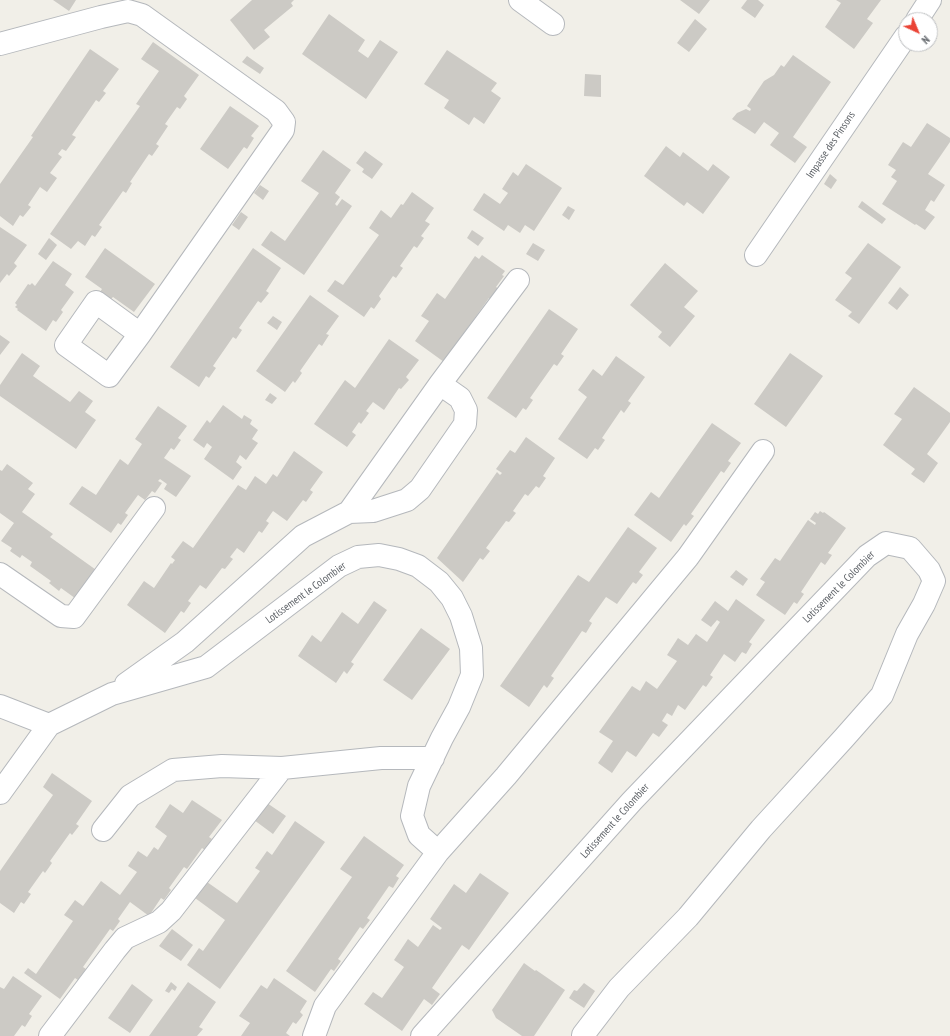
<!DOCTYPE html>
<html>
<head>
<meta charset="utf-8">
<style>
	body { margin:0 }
	#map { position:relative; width:950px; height:1036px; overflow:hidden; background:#f1efe8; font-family:"PT Sans Narrow",sans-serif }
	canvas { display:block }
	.north { position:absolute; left:898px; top:12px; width:40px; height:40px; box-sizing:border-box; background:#fff; border:1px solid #bfc1c3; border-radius:50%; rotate:136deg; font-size:11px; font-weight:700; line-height:16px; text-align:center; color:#5f6368 }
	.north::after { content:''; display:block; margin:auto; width:14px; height:18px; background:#ea4335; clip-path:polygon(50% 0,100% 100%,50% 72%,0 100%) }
</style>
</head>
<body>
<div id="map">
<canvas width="950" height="1036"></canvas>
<div class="north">N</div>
</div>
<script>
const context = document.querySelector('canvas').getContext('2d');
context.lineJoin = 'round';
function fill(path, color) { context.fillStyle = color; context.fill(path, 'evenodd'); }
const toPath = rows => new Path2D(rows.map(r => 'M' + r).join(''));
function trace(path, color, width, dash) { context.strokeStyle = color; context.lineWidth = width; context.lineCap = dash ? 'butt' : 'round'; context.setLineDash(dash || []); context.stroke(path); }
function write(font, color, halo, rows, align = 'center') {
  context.font = font + ' "PT Sans Narrow",sans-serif'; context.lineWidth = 3; context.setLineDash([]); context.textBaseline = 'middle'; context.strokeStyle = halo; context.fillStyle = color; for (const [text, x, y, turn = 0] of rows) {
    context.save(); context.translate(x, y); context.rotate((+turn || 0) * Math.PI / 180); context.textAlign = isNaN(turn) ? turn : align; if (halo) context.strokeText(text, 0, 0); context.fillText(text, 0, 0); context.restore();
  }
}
const building = toPath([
	[53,0,76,0,69,11],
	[252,0,294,0,291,3,293,6,264,30,270,37,254,50,230,20],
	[680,0,710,0,699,14],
	[747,0,758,0,764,5,755,18,741,8],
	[836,0,881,0,867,19,873,23,854,49,825,27,841,3],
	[329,14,365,40,358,51,368,58,380,40,398,52,366,99,302,54],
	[695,19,707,29,689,52,677,43],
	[153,42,199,75,184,96,187,99,180,109,177,107,165,124,168,126,156,144,159,146,152,156,149,154,130,182,132,183,126,193,123,191,99,225,102,227,95,237,92,235,85,246,78,241,71,249,50,234,140,106,136,104,159,71,141,59],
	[90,49,119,69,103,91,106,93,99,102,96,100,72,135,76,137,66,151,62,149,58,154,62,157,50,173,57,178,47,192,40,187,28,205,31,207,23,217,20,215,13,226,0,216,0,184,33,137,31,136],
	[447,50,497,83,491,91,501,98,484,124,474,117,469,125,444,108,449,100,424,84],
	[793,55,831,82,793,137,807,147,795,163,770,145,779,133,764,122,755,134,732,119,737,113,746,109,750,111,751,109,747,106,764,81,774,75,781,65,784,67],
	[247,56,264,68,260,74,242,62],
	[585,74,601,75,601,97,584,96],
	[230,106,259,126,251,136,254,138,247,149,244,147,228,169,200,149],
	[927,123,950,138,950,142,928,174,945,185,934,202,931,200,925,210,935,217,925,230,916,224,915,225,882,204,897,181,891,177,896,170,888,165,903,142,911,147],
	[666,146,680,157,683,152,708,171,713,164,730,177,703,214,687,202,684,206,644,176],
	[323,150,351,170,335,193,340,197,335,204,337,206,342,199,352,206,304,275,261,245,271,231,285,241,319,193,301,181],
	[365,151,383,164,372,179,362,172,364,169,356,163],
	[526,164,562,188,534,231,525,225,520,233,508,225,504,231,473,210,484,193,500,204,508,193,502,189,513,172,518,176],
	[830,174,837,180,831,189,824,184],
	[260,185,269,191,263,200,254,193],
	[412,192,434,208,425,221,430,224,421,236,424,238,417,248,414,246,400,266,403,268,396,278,393,276,379,296,381,299,374,309,371,307,364,317,327,291,335,280,343,285,379,235,369,228,381,210,391,218,401,204,403,205],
	[862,201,886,219,882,224,858,207],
	[568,206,575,210,569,220,562,215],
	[241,212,248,217,239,230,232,225],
	[0,227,27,245,14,263,17,266,9,276,7,274,0,283],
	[472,230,484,238,478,246,467,238],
	[49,238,57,245,46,260,38,254],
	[533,243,545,250,538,261,526,254],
	[868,243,901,267,859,324,848,316,852,312,835,300,852,278,845,273],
	[105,248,155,284,134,312,113,297,111,299,100,292,102,289,85,277],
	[253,248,281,268,266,291,269,293,261,303,258,301,239,328,242,330,236,339,233,337,213,366,216,368,209,378,206,376,199,387,170,367],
	[482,255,505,271,502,275,504,276,496,287,499,289,491,299,489,298,459,340,461,342,444,362,415,341,429,321,421,316,437,293,445,299,475,256,479,259],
	[53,261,72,274,65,285,74,292,61,310,63,312,56,322,53,320,46,331,17,310,18,309,15,307,17,305,15,303,28,284,30,285,32,283,35,286],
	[665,263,698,291,684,307,695,316,670,347,658,337,662,332,630,305],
	[900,287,909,295,897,310,888,303],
	[310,295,339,316,326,334,329,335,322,346,319,344,300,371,302,373,295,383,293,381,285,392,256,371],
	[549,309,578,329,561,354,564,356,557,366,554,364,530,398,533,400,526,410,523,408,516,418,487,398],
	[273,316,282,322,277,330,267,323],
	[0,335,10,342,0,355],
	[389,339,419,360,406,377,409,380,401,389,399,388,384,410,373,402,366,411,369,413,361,424,359,422,352,432,356,435,347,447,314,424,345,380,355,388],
	[22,353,40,366,33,376,70,402,79,391,93,401,85,412,96,420,76,449,0,396,0,385],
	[790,353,823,376,786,427,754,404],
	[616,356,645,377,628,401,631,403,624,413,621,410,602,438,605,440,598,450,595,448,587,459,558,439,587,397,578,390,593,369,602,376],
	[914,387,950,413,950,422,927,454,938,463,924,483,911,474,915,469,883,445,902,419,894,414],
	[270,393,277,398,272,404,265,400],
	[223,405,242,419,244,415,252,420,250,424,258,430,252,439,258,443,246,460,240,455,236,462,242,467,233,480,204,459,212,447,207,443,204,448,193,440,207,420,210,423],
	[158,406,187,426,178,438,181,440,174,450,171,448,164,458,191,476,176,497,164,489,167,484,160,479,158,481,162,483,155,493,152,491,145,500,138,495,125,513,128,515,121,525,118,523,111,533,69,504,82,486,96,495,120,459,128,465,142,444,135,439],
	[712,423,741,443,728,461,731,463,724,473,721,471,691,514,694,516,686,526,684,524,671,542,634,515,651,492,659,498],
	[526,437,555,458,543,476,546,478,539,488,536,486,528,496,525,494,513,511,516,513,509,522,506,521,486,548,490,551,483,560,480,558,463,582,437,558,497,472,500,475,502,473,496,469,510,450,515,453],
	[294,451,323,472,310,490,313,492,306,502,303,500,287,521,273,511,266,521,269,523,262,533,259,531,244,553,237,548,230,557,233,559,225,569,222,568,206,589,200,585,188,601,191,603,184,613,181,611,165,633,127,605,144,581,154,588,171,563,172,564,175,560,171,557,183,541,193,548,238,485,246,490,255,476,266,484,273,474,277,477],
	[7,464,33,483,28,489,35,494,22,512,53,534,50,537,99,572,79,601,61,588,59,591,49,583,51,581,30,566,32,562,22,555,20,558,10,551,12,548,1,541,14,523,0,513,0,470,2,471],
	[820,511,823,513,824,512,846,528,828,553,832,555,825,565,821,562,801,592,804,594,797,604,794,602,785,615,756,595,765,582,760,579,775,558,780,561,808,520,815,525,816,523,810,519,815,512,818,514],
	[628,527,657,548,639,572,643,575,636,584,633,582,617,604,606,597,589,621,592,623,586,633,582,631,551,676,554,678,547,688,544,685,529,707,500,686,578,575,589,582],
	[736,570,748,579,743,586,730,577],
	[736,599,765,620,749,642,752,644,746,654,742,652,735,662,724,654,710,675,713,677,706,687,703,685,685,710,678,705,672,716,667,713,662,721,668,725,659,737,653,733,636,757,627,751,612,773,598,763,613,741,599,732,632,686,640,691,646,681,657,689,677,661,667,655,678,638,688,645,696,634,707,642,720,622,717,620,711,627,701,620,715,601,728,611],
	[374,601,387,610,351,662,354,664,347,674,344,671,336,683,298,656,312,635,321,642,342,612,358,624],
	[421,628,450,649,412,700,383,680],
	[52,773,92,801,76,824,79,826,72,835,70,833,50,861,52,863,45,873,43,871,28,892,31,894,24,904,21,902,14,913,0,903,0,871,53,795,43,787],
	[192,800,222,820,209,837,212,839,205,850,202,848,187,869,184,867,169,888,171,890,164,900,161,898,149,916,130,902,118,919,120,921,113,931,110,929,83,967,86,969,78,980,75,978,60,999,24,973,28,968,36,974,73,921,64,915,75,900,83,906,101,881,120,895,137,872,128,866,138,851,147,857,154,847,158,850,167,836,155,827,170,804,183,813],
	[267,803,286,816,273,834,254,820],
	[295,821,325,842,220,989,187,965,199,948,203,951,225,920,195,898,207,882,237,903,260,871,255,868,267,851,272,855],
	[364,836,404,865,396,876,399,878,393,888,389,886,367,918,370,920,363,929,360,927,338,959,341,961,334,971,331,969,315,992,286,971,352,877,340,869],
	[480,873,509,893,469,950,462,945,432,988,440,994,432,1005,424,999,402,1031,364,1004,373,992,382,998,404,967,394,960,408,939,418,947,433,925,440,930,442,928,430,919,454,884,466,893],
	[172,929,193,945,181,961,159,946],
	[524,963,535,971,536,970,565,990,534,1036,522,1036,496,1018,492,1010],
	[13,976,42,996,29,1014,32,1016,25,1027,22,1025,14,1036,0,1036,0,987,4,989],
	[274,978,307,1001,300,1012,303,1015,296,1024,293,1022,286,1033,290,1036,241,1036,250,1023,239,1016,261,985,267,989],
	[171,982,177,987,175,991,172,989,169,993,165,991],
	[188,982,216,1002,199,1027,203,1029,197,1036,149,1036],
	[584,983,595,991,584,1008,569,998,574,990,577,991],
	[132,984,153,1000,130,1033,108,1018]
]);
const minor = toPath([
	[520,0,553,24],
	[917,20,930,0],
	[0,44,101,17,128,11,142,15,276,111,284,122,283,130,140,334,109,376,66,345,96,302,140,334],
	[756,255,906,36],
	[349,512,373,511,407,500,420,489,465,424,466,410,460,398,440,384],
	[0,574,61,616,74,617,154,508],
	[126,684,185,642,263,572,303,536,349,512,440,384,518,280],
	[0,706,49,725,112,694,206,667,339,566,358,557,379,555,399,559,418,566,439,582,452,598,461,616,471,648,472,675,459,707,442,738,419,786,412,816,419,835,438,852,325,1006,314,1036],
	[0,793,49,725],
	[103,830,130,796,173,770,222,766,282,768,381,758,433,758],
	[438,852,506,776,688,557,763,451],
	[50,1036,115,950,125,938,159,922,171,911,282,768],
	[422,1036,632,801,867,556,886,543,910,548,929,570,934,581,924,604,907,634,882,695,844,738,761,829,688,917,619,988,583,1035]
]);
const streetNames = [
	["Impasse des Pinsons",831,145,-56],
	["Lotissement le Colombier",839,587,-45],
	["Lotissement le Colombier",306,593,-36],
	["Lotissement le Colombier",615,821,-48]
];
fill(building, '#cccac5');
trace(minor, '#b5b8bc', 24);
trace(minor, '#fff', 22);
write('11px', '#5f6368', '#fff', streetNames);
</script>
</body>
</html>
